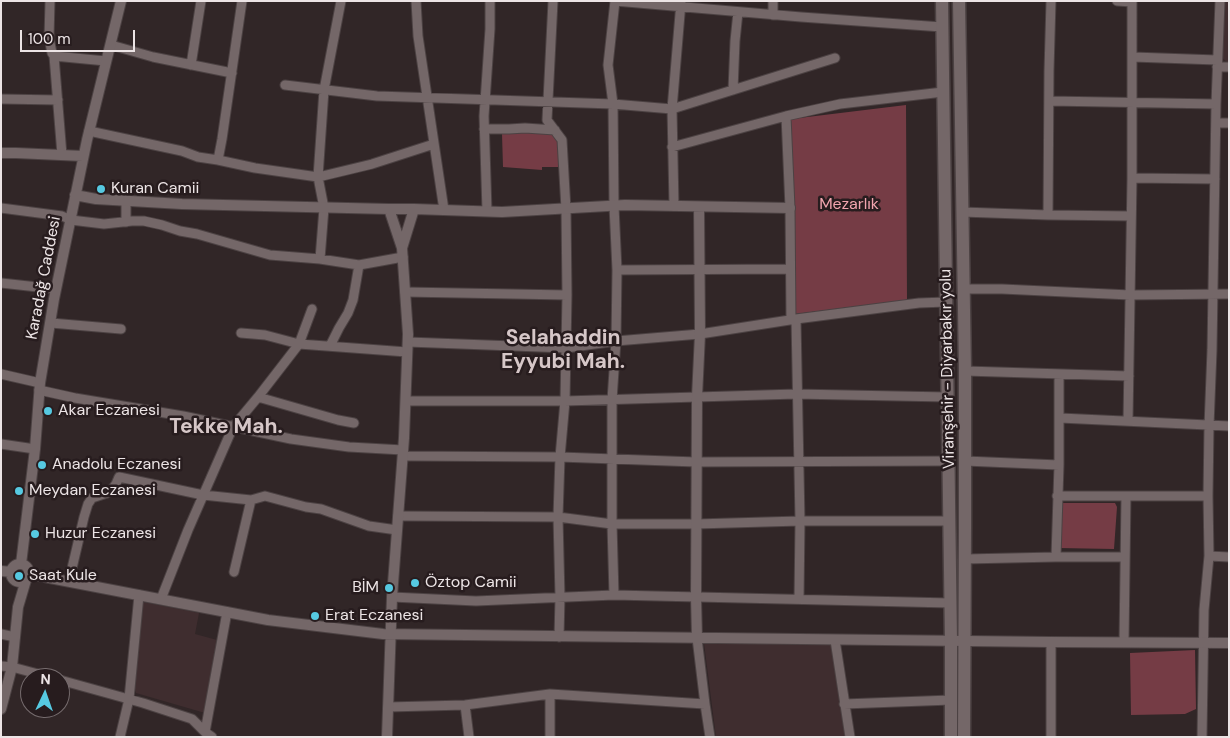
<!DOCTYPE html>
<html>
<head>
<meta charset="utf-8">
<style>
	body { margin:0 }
	#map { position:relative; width:1230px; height:738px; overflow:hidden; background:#312627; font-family:"DM Sans",sans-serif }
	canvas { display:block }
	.frame { position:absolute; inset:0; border:2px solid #ece4e5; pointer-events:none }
	.north { position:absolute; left:20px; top:668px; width:50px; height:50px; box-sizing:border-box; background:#271c1e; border:1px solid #766c6e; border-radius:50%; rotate:3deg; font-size:14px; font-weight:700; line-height:20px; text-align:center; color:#ece4e5 }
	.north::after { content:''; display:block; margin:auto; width:18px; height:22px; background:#56c9e1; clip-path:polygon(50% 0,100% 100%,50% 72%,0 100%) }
	.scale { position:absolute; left:20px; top:30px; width:115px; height:22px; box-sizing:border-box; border:2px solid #ece4e5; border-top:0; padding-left:6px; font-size:15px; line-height:18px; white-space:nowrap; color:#ece4e5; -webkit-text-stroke:4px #271c1e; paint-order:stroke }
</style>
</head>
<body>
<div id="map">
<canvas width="1230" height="738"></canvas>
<div class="frame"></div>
<div class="north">N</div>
<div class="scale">100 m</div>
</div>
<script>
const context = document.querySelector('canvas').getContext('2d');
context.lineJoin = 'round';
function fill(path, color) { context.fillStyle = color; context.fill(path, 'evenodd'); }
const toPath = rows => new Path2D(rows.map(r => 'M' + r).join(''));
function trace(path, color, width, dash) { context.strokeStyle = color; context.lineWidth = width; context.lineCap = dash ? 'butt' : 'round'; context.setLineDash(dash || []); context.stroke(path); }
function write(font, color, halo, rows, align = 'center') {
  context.font = font + ' "DM Sans",sans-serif'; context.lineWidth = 5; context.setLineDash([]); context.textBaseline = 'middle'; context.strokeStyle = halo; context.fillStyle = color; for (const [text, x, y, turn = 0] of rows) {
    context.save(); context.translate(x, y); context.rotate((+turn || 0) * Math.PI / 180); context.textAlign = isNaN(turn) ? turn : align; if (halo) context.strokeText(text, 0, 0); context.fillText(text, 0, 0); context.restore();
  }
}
const built = toPath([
	[1225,1,1229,1,1229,62,1227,62,1222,58],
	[143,602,199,613,195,634,217,640,205,713,136,693,134,686],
	[704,643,832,645,848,737,716,737]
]);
const green = toPath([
	[906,105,907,300,795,314,790,122,791,119],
	[546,131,559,139,560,167,542,167,542,170,503,167,502,134],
	[1060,503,1115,503,1117,507,1114,549,1058,548],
	[1195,650,1196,709,1185,714,1131,715,1130,653]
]);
const minor = toPath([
	[50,1,49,38,52,53,54,56,62,155],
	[416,1,418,36,444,210],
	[553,1,547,120,562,140,566,209,567,295,565,401,560,457,558,517,560,597,559,637],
	[615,1,801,17,942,27],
	[1117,1,1132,2],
	[773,15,773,1],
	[111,45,153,57,232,73],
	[54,56,106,61],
	[1133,57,1217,60],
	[191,65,201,1],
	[1217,67,1229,67],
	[285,85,377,96,613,104,672,109,835,58],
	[733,90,735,41,738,12],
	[1,99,58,100],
	[1050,101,1216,104],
	[786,116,790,208,791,320],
	[1216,123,1229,123],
	[484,129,509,129,525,128,555,130],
	[89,131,182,151,198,157,218,160,255,168,318,177,372,164,434,144],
	[672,147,786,116,840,104,943,92],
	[218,160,222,139,242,1],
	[1132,178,1215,179],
	[674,206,672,109,681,2],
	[1,208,62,216,71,220,104,224,132,221,144,221,162,225,180,231,197,234,270,255,320,259,359,265,403,257],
	[487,211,484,116,490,29,490,1],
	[962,212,1048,215,1131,216],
	[1048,215,1049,71,1051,1],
	[126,222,126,201],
	[320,259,324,208,318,177,324,90,341,1],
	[617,270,790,269],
	[1,283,56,289],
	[963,289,1002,289,1130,295,1229,294],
	[405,292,567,295],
	[796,319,800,521,799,599],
	[51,323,121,329],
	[241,333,265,335,299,344,407,352],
	[408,342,566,348,616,341,700,334,796,319,919,303,946,302],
	[330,346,339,328,348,313,353,300,359,265],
	[965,371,1129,376],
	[1,374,40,383],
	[39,390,75,398,183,416,291,439,349,447,403,450],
	[258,397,338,420,354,423],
	[406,401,565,401,796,394,947,397],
	[1060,418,1229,426],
	[1128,421,1132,178,1132,1],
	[1,444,35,449],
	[403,456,560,457,696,462,948,461],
	[965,461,1059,465],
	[1057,496,1208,496],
	[398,516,558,517,612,524,696,524,800,521,949,521],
	[1209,556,1229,557],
	[1056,557,1059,465,1059,374],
	[965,559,1056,557,1125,557],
	[234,572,251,500,265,496,306,507,321,509,369,526,397,530],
	[69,581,84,517,88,504,92,498,110,492,116,484,119,477,203,495,251,500],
	[614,595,612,524,612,400,616,341,617,270,614,206,613,104,608,65,615,1],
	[392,597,476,601,614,595,950,603],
	[161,599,188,530,233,427,258,397,299,344,312,309],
	[1,634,15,637],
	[697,638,705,704,710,737],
	[835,640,850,737],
	[1124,642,1126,496],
	[1,666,12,667,53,678],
	[60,680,143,703,192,719,205,732,212,737],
	[550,694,550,737],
	[844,704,951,700],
	[465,705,469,737],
	[388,707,465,705,550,694,705,704],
	[205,732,227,612],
	[120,737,129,699,139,595],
	[1051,737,1051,642],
	[1202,737,1204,610,1209,556,1208,496,1209,426,1212,350,1216,104,1220,1]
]);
const tertiary = toPath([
	[1,153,16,153,83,156],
	[75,195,96,199,182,204,389,209,414,209,502,212,625,205,790,208],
	[402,248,414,209],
	[21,564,35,449,40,383,54,299,87,140,121,1],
	'11 573a9 9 0 1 1 18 0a9 9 0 1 1-18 0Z',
	[1,571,12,572],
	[29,574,268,620,383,634,1051,642,1229,643],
	[697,638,696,597,697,397,700,334,699,207],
	[1,709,12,667,18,607,26,580],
	[387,737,392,597,404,438,408,334,402,248,389,209]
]);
const secondary = toPath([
	[942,1,951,641,951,737],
	[959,1,965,371,965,528,964,737]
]);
const markers = [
	[101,189,5,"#56c9e1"],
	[48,411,5,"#56c9e1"],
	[42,465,5,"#56c9e1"],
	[19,491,5,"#56c9e1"],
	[35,534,5,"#56c9e1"],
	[19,576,5,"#56c9e1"],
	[415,583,5,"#56c9e1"],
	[389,588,5,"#56c9e1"],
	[315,616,5,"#56c9e1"]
];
const poiNames = [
	["Kuran Camii",111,189],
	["Akar Eczanesi",58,411],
	["Anadolu Eczanesi",52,465],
	["Meydan Eczanesi",29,491],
	["Huzur Eczanesi",45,534],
	["Saat Kule",29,576],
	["Öztop Camii",425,583],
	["BİM",379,588,"right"],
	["Erat Eczanesi",325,616]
];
const parkNames = [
	["Mezarlık",849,205]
];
const streetNames = [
	["Karadağ Caddesi",44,278,-79],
	["Viranşehir - Diyarbakır yolu",948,369,-91]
];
const districtNames = [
	["Selahaddin",563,338],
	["Eyyubi Mah.",563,362],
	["Tekke Mah.",226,427]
];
fill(built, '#3f2d2f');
fill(green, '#753c45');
trace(minor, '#4c4243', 11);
trace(tertiary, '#4c4243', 12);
trace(secondary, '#4c4243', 15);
trace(minor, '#746768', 9);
trace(tertiary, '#746768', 10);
trace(secondary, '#746768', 12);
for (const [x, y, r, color] of markers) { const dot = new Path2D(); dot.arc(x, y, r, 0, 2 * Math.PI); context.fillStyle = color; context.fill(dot); trace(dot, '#271c1e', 2); }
write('16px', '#ece4e5', '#271c1e', poiNames, 'left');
write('16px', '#f2a5af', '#271c1e', parkNames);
write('16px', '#ece4e5', '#271c1e', streetNames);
write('bold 21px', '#d6c7c8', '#271c1e', districtNames);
</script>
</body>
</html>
